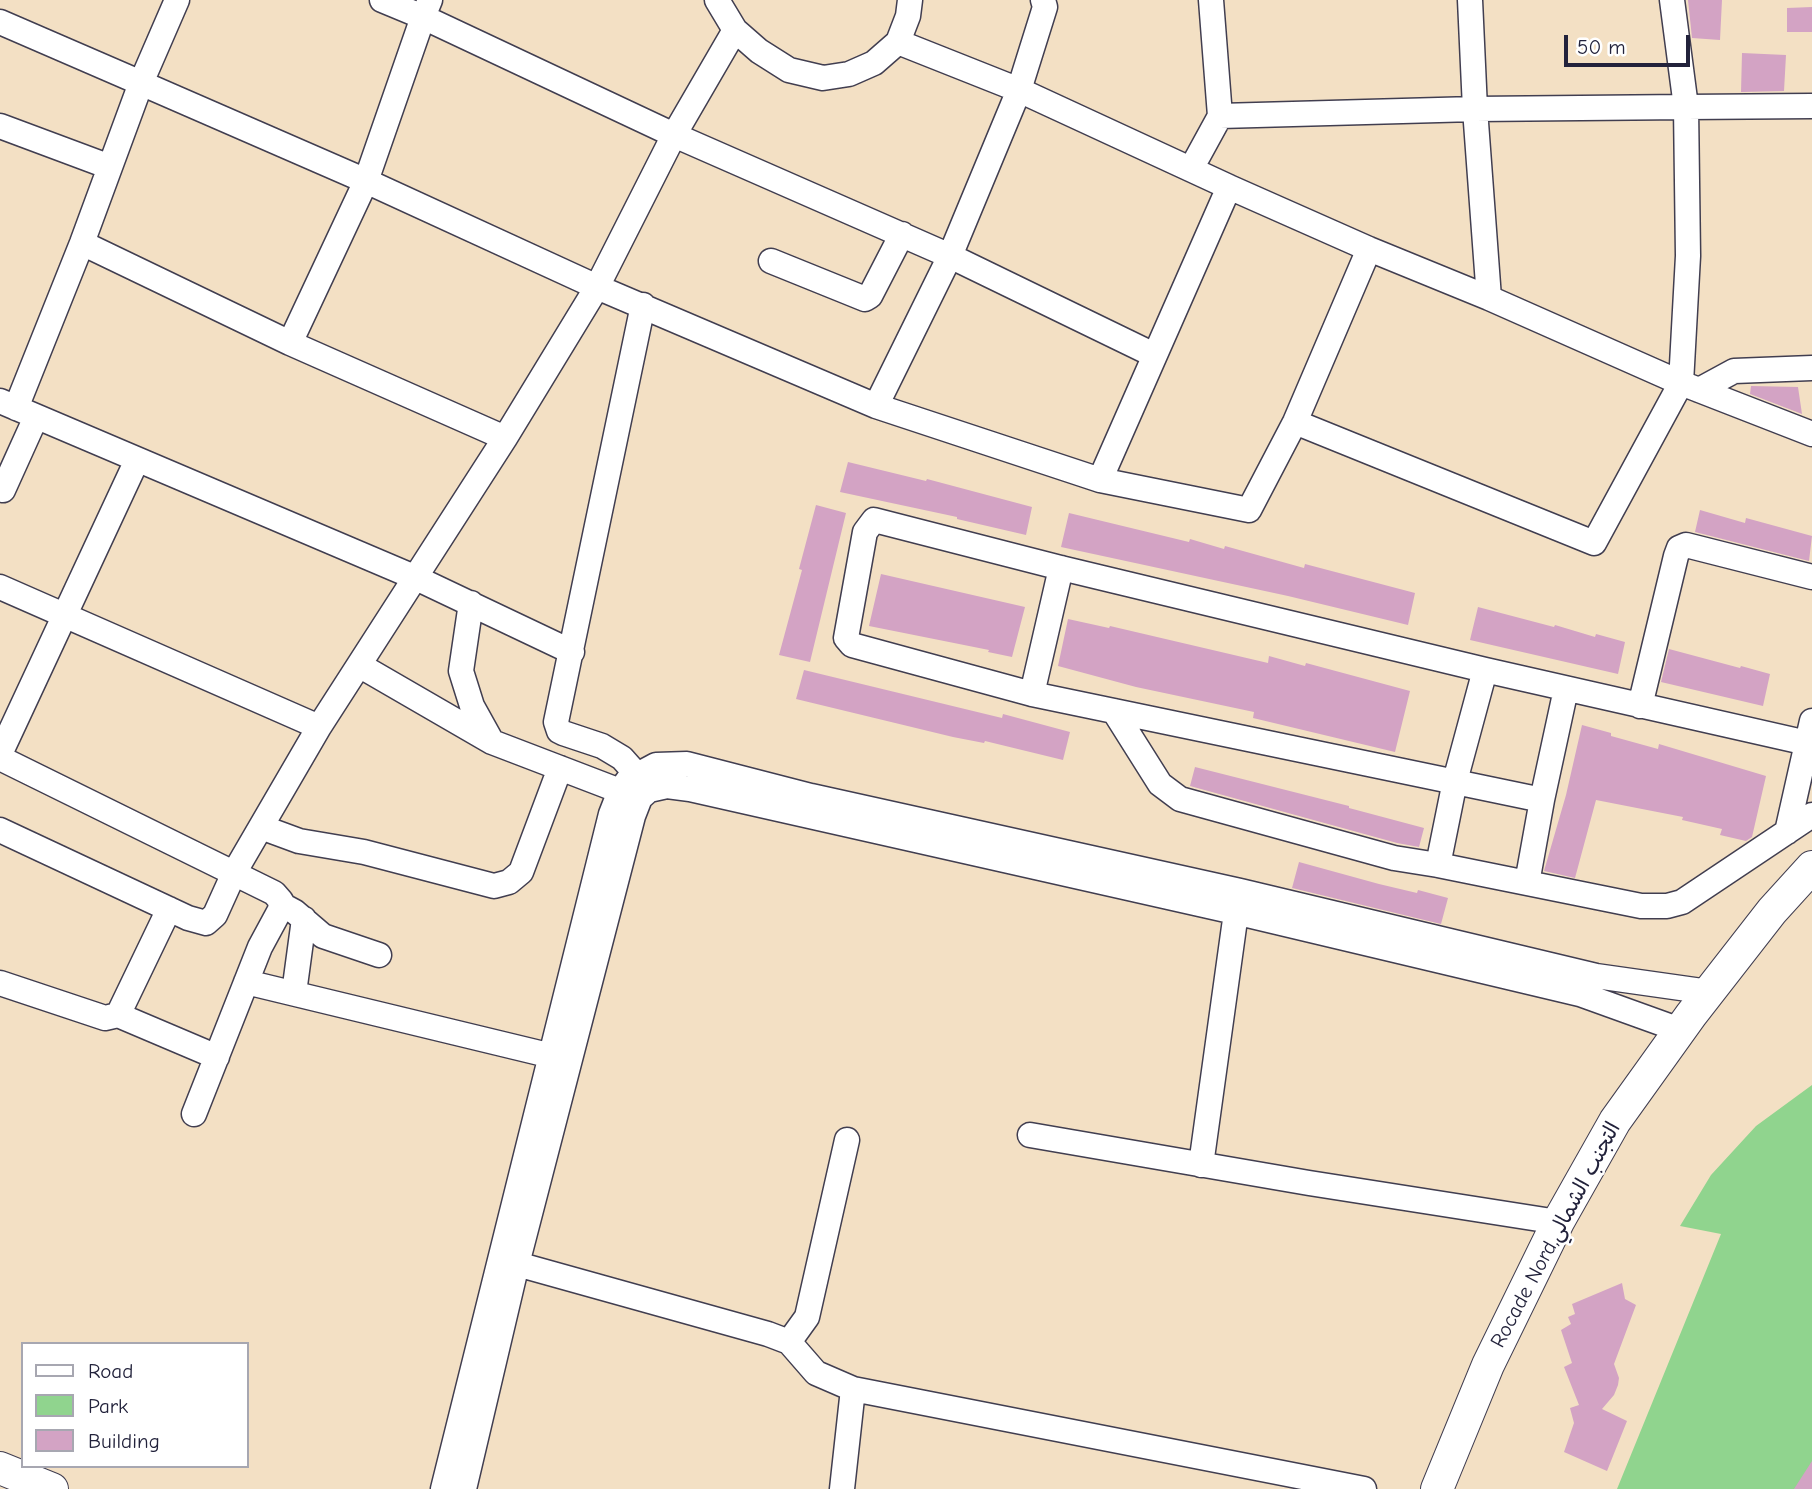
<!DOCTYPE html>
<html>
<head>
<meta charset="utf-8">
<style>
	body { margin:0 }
	#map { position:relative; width:1812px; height:1489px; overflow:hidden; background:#f3e0c4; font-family:"Comic Neue",sans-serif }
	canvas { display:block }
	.legend { position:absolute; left:21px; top:1342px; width:228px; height:126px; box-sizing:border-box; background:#fff; border:2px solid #a7a7b1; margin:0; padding:9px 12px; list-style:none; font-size:21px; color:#22223b }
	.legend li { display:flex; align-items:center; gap:14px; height:35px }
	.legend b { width:35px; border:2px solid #a7a7b1 }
	.scale { position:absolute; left:1564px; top:35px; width:126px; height:32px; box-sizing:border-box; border:4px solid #22223b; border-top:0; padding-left:9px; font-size:21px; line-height:24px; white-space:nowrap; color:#22223b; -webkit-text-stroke:5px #fff; paint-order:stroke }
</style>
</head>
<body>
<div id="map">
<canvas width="1812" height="1489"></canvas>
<ul class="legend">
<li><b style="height:9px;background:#fff"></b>Road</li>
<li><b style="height:19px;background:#90d48e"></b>Park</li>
<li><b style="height:19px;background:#d3a3c4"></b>Building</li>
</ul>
<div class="scale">50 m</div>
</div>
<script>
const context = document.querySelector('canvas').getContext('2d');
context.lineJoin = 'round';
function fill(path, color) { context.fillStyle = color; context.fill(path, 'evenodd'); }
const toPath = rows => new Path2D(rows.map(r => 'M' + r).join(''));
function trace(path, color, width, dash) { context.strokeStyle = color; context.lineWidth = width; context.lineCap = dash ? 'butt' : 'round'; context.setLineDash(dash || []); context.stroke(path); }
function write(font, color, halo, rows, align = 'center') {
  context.font = font + ' "Comic Neue","Playpen Sans Arabic",sans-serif'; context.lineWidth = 5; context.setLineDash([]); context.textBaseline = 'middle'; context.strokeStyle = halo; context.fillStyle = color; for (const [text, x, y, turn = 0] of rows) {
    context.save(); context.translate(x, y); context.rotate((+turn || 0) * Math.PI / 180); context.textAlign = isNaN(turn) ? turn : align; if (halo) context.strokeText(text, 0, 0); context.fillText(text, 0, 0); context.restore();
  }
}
const green = toPath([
	[1812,1085,1812,1489,1617,1489,1721,1234,1680,1226,1711,1175,1756,1126]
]);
const building = toPath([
	[1688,0,1722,0,1720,40,1692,38],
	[1812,7,1812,32,1787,32,1787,8],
	[1742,53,1786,55,1784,91,1741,92],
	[1751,386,1798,387,1802,414,1750,394],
	[848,462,926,481,927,479,1032,507,1026,535,957,519,957,517,840,492],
	[816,505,846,513,810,662,779,655,802,570,799,569],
	[1700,510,1745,523,1746,518,1812,536,1809,561,1695,532],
	[1069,513,1189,542,1190,539,1224,549,1225,546,1304,568,1305,564,1415,593,1408,625,1288,596,1061,547],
	[881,574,1025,607,1012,657,988,652,989,650,869,626],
	[1478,607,1554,627,1555,625,1595,637,1596,634,1625,642,1618,674,1470,640],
	[1068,619,1109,628,1110,626,1268,663,1269,656,1305,666,1306,663,1410,691,1395,752,1253,718,1254,712,1136,687,1058,666],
	[1669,649,1740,668,1741,666,1770,674,1763,706,1661,682],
	[804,670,1002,718,1003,714,1070,732,1063,760,985,741,984,743,953,737,796,699],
	[1582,725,1611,733,1611,736,1658,749,1659,744,1766,776,1752,837,1746,841,1720,835,1722,829,1682,820,1683,817,1596,800,1575,878,1544,871,1566,795],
	[1195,767,1349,806,1349,808,1424,828,1419,847,1397,843,1190,786],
	[1299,862,1379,884,1417,893,1418,890,1448,898,1441,924,1292,888],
	[1622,1283,1625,1299,1636,1305,1614,1364,1619,1378,1618,1385,1614,1395,1602,1409,1627,1421,1607,1471,1564,1452,1574,1423,1570,1408,1579,1405,1564,1367,1572,1363,1561,1330,1571,1324,1568,1317,1575,1314,1572,1304],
	[1812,1461,1812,1489,1794,1489]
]);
const minor = toPath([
	[382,0,423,17,430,0],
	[1672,0,1686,107,1812,106],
	[0,22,141,83,177,0],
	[898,42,908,16,910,0],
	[1220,116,1475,109,1470,0],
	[0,126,110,167],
	[1191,169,1220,116,1211,0],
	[1229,187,1369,249,1489,298,1475,109,1686,107,1688,256,1681,383,1812,434],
	[82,243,290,343,505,438],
	[771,261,865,299,870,296,902,234],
	[643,305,556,722,559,731,563,733,602,746,622,758,647,786],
	[290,343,366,181,423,17,674,135,950,256,1019,90,898,42,874,63,849,74,823,78,789,70,759,51,735,30,717,0],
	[1699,390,1734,371,1812,368],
	[0,401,414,577,572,652],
	[876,406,950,256,1154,355],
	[16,408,82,243,141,83,366,181,597,287,876,406,1100,480,1229,187,1019,90,1045,7,1043,0],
	[1295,422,1594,543,1681,383,1489,298],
	[1100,480,1249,510,1295,422,1369,249],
	[3,490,36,417],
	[0,587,319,727,505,438,597,287,674,135,735,30],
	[471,603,461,671,472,706,492,742],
	[359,665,492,742,620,791],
	[1566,689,1542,800,1032,694,852,645,846,638,865,532,874,520,1061,568,1485,670,1812,744],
	[1032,694,1061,568],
	[1640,706,1676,556,1679,548,1686,545,1812,577],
	[1114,711,1160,784,1180,799,1394,858,1438,865,1641,906,1667,906,1682,902,1812,815],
	[0,754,137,460],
	[0,758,274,893,281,901,280,910,260,947,194,1114],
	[261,827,299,841,364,852,494,886,509,882,521,872,560,768],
	[0,830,188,918,206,923,215,915,234,873,319,727],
	[1787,832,1812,721],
	[1438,865,1455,781,1485,670],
	[1527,883,1542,800],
	[282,905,295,912,323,936,379,955],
	[246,982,552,1056],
	[0,983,105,1018,118,1015,169,909],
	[294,993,304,919],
	[118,1015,217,1057],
	[1030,1135,1309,1183,1558,1222],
	[1201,1165,1238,898],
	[504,1262,517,1264,768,1334,789,1342,816,1373,853,1389,1364,1489],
	[789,1342,807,1317,847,1140],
	[443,1489,611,814,620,791,628,780,656,765,687,764,811,796,1240,891,1596,976,1709,992],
	[464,1489,517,1264,633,816,640,798,649,790,667,786,690,789,1235,912,1580,994,1680,1030],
	[842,1489,853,1389]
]);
const major = toPath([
	[0,1468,52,1489],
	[1437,1489,1488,1365,1558,1222,1615,1121,1691,1015,1772,911,1812,867]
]);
const streetNames = [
	["Rocade Nord,التجنب الشمالي",1556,1235,-62]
];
fill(green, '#90d48e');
fill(building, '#d3a3c4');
trace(minor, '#413e50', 27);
trace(major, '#413e50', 34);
trace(minor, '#fff', 24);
trace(major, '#fff', 32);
write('21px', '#22223b', '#fff', streetNames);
</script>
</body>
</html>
